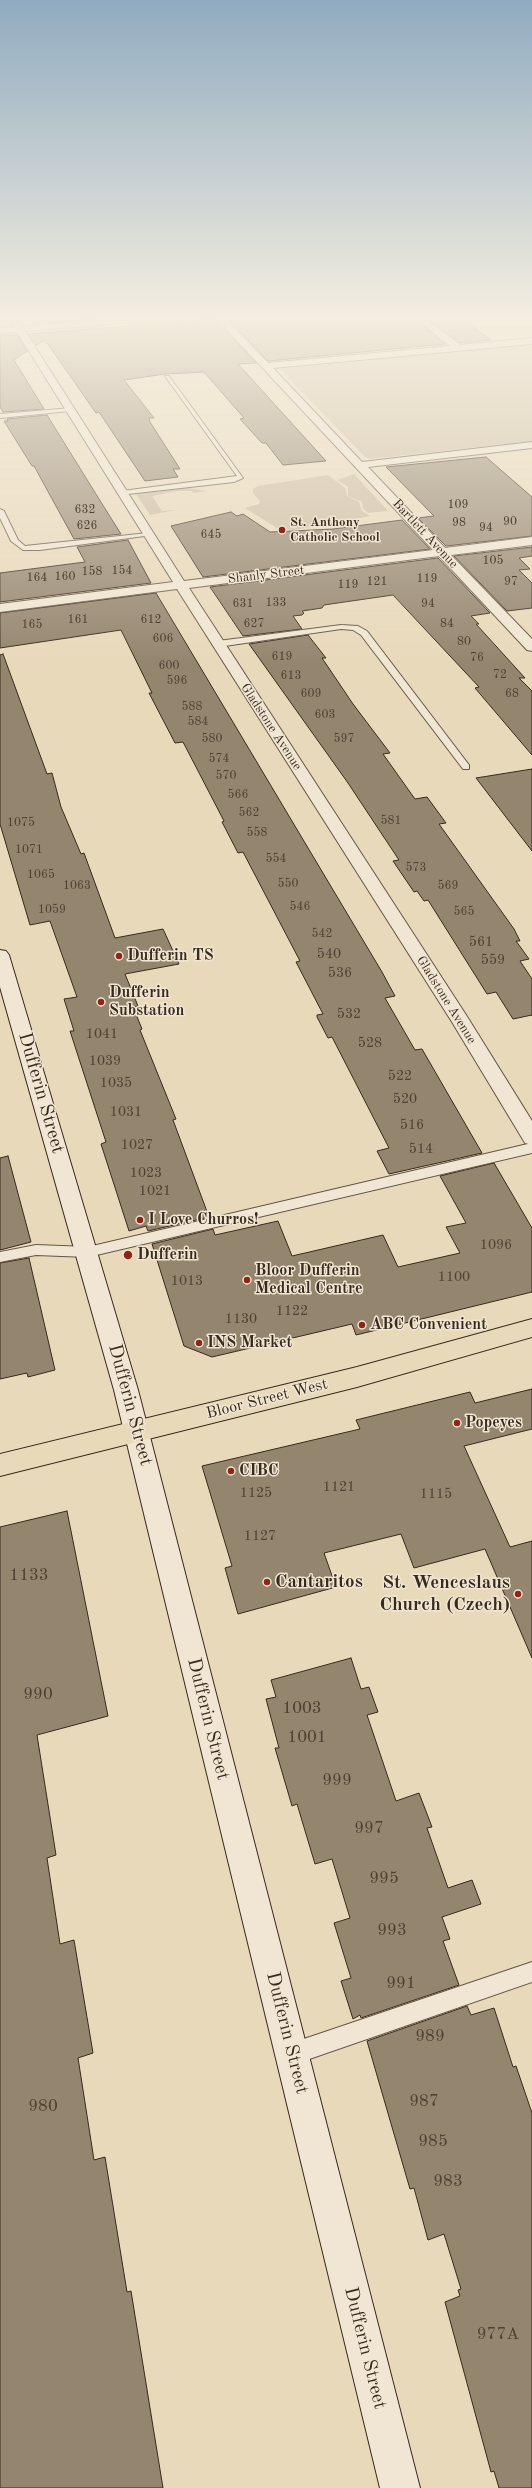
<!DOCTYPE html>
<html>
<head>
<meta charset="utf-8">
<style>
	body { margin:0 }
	canvas { display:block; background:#e9d9bb }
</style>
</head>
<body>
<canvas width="532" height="2488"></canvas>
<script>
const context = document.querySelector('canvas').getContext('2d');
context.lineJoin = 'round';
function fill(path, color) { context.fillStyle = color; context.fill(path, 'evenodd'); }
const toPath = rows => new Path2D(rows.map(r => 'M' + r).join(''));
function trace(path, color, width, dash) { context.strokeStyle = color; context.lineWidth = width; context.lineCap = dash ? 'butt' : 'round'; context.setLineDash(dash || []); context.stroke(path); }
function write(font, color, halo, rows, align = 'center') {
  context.font = font + ' "Old Standard TT",serif'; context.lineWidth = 3; context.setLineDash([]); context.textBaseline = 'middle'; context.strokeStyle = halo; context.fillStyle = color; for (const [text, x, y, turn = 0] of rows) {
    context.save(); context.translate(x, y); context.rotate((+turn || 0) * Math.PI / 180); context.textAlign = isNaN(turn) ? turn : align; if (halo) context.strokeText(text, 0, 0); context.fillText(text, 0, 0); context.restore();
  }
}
const green = toPath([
	[532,344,532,441,370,459,365,457,280,369],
	[354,474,388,511,368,513,363,508,362,502,348,496,348,487,337,480],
	[328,475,345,488,347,496,359,502,362,511,370,516,294,530,277,528,245,508,259,504,260,501,253,493,253,489,258,486],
	[188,488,207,491,193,493,192,491,178,491,152,496,162,511,176,510,150,515,136,494]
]);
const building = toPath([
	[28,316,130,316,34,324,28,316],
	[244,316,412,316,445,344,268,361,227,318,244,316],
	[424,316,459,317,491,340,459,343,424,316],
	[214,319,256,363,238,364,326,461,283,465,266,443,262,443,240,419,244,418,204,372,165,374,124,380,154,418,149,418,150,422,180,469,173,469,178,477,145,481,99,412,96,413,45,340,36,345,28,334,214,319],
	[17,335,27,351,14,360,44,409,3,412,0,407,0,336,17,335],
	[47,415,104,507,121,534,74,539,34,466,32,466,4,421,8,421,7,419,47,415],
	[486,457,532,497,532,536,446,546,418,518,434,516,386,467,486,457],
	[231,512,237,516,243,514,270,532,333,529,402,520,430,549,203,577,171,526,231,512],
	[128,540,151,583,0,602,0,573,85,562,77,547,128,540],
	[532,547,532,556,519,558,530,569,519,570,532,583,532,608,507,611,454,556,532,547],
	[438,558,490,613,471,616,479,624,476,624,525,678,519,678,532,691,532,755,475,688,479,687,393,595,324,605,322,608,302,611,304,613,302,615,293,616,302,629,243,636,210,587,438,558],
	[156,593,382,972,395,996,385,998,415,1050,422,1049,482,1153,389,1174,377,1151,389,1148,332,1037,328,1038,317,1017,317,1015,323,1014,296,962,300,961,243,852,238,853,222,822,224,821,183,742,175,743,149,693,152,693,121,630,0,648,0,613,156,593],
	[308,635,326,658,322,658,353,704,390,753,383,754,405,785,415,799,427,797,446,823,439,824,514,929,520,941,516,941,529,959,520,961,532,979,532,1015,513,1019,496,992,487,994,428,900,424,901,417,891,414,892,393,861,399,860,348,783,249,644,308,635],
	[3,654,47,774,52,773,61,807,81,854,84,853,115,938,163,929,179,964,125,974,138,1006,133,1007,142,1029,140,1030,176,1119,173,1120,209,1217,148,1231,146,1226,129,1231,101,1144,106,1142,70,1031,74,1031,64,999,77,997,50,921,30,925,0,824,0,655,3,654],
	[532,769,532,851,476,778,532,769],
	[8,1156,31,1242,0,1250,0,1158,8,1156],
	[494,1163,532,1228,532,1292,356,1335,352,1324,212,1357,184,1346,152,1244,213,1229,215,1235,278,1221,292,1256,383,1235,398,1267,460,1253,446,1227,466,1223,440,1176,494,1163],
	[29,1258,55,1370,28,1377,27,1373,0,1379,0,1263,29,1258],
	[532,1389,532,1429,464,1446,510,1547,532,1541,532,1658,485,1549,414,1568,401,1534,324,1553,336,1587,238,1614,225,1568,232,1566,202,1466,360,1429,356,1420,470,1392,475,1403,532,1389],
	[67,1511,108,1716,37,1735,56,1855,47,1858,60,1944,74,1940,93,2053,78,2058,94,2160,105,2157,127,2292,131,2291,163,2488,0,2488,0,1527,67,1511],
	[351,1658,361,1689,369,1687,378,1712,367,1715,396,1801,419,1793,432,1827,427,1828,448,1888,472,1880,481,1904,442,1917,450,1939,443,1941,459,1985,361,2018,360,2015,353,2019,341,1981,351,1978,334,1923,350,1918,332,1859,315,1864,297,1804,292,1806,275,1748,279,1748,266,1699,276,1697,271,1680,351,1658],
	[467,2006,471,2015,494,2008,513,2067,516,2066,532,2113,532,2488,499,2488,494,2471,491,2472,445,2302,460,2296,458,2290,461,2289,444,2234,428,2240,414,2188,410,2189,367,2041,467,2006]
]);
const lane = toPath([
	[165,376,169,376,243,478,234,482,119,495,122,491,237,476,165,376],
	[72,408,70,411,0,418,0,414,72,408],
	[0,509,4,511,18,540,25,546,148,533,152,535,40,550,23,550,11,541,0,518,0,509],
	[341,625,358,626,367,631,469,765,469,769,463,769,361,635,353,630,341,629,218,647,214,644,218,641,341,625],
	[532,1143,532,1153,88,1257,36,1255,0,1262,0,1252,36,1245,88,1247,532,1143],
	[532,1962,532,1982,292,2065,284,2062,281,2054,284,2046,292,2043,532,1962]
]);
const street = toPath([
	[7,316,15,316,22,327,147,316,181,316,177,319,25,331,184,581,433,550,214,316,223,316,268,363,450,346,413,316,422,316,460,345,532,338,532,344,273,368,362,462,532,442,532,448,368,467,445,548,532,537,532,545,451,555,532,639,532,651,527,650,439,556,189,588,468,1018,532,1121,532,1145,525,1143,452,1022,177,589,0,612,0,604,173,582,17,332,0,334,0,328,14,327,7,316]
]);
const secondary = toPath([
	[0,950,6,951,9,955,138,1390,420,2488,380,2488,114,1390,0,987,0,950]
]);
const primary = toPath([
	[532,1319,532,1337,357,1387,0,1476,0,1454,357,1367,532,1319]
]);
const markers = [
	[282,530,4,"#8f2418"],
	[119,956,4,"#8f2418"],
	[101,1002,4,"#8f2418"],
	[140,1220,4,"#8f2418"],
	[128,1255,5,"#8f2418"],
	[247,1280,4,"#8f2418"],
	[362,1325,4,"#8f2418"],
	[199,1343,4,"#8f2418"],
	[457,1423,4,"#8f2418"],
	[231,1471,4,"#8f2418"],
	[267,1582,4,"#8f2418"],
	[518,1594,4,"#8f2418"]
];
const farNumbernames = [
	["109",458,505],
	["632",85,510],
	["90",510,522],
	["98",459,523],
	["626",87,526],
	["94",486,528],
	["645",211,535],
	["105",493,561],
	["154",122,571],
	["158",92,572],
	["160",65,577],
	["164",37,578],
	["119",427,579],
	["121",377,582],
	["97",511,582],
	["119",348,585],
	["133",276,603],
	["631",243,604],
	["94",428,604],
	["161",78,620],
	["612",151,620],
	["627",254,624],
	["84",447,624],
	["165",32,625],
	["606",163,639],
	["80",464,642],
	["619",282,657],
	["76",477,658],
	["600",169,666],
	["72",500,675],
	["613",291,676],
	["596",177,681],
	["609",311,694],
	["68",512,694],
	["588",192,707],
	["603",325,715],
	["584",198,722],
	["580",212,739],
	["597",344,739],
	["574",219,759],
	["570",226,776],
	["566",238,795],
	["562",249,813],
	["581",391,821],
	["1075",21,823],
	["558",257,833],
	["1071",29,850],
	["554",276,859],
	["573",416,868],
	["1065",41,875],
	["550",288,884],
	["1063",77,886],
	["569",448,886],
	["546",300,907],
	["1059",52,910],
	["565",464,912],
	["542",322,934]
];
const farPoinames = [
	["St. Anthony",290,523],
	["Catholic School",290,538]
];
const farStreetnames = [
	["Bartlett Avenue",425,534,47],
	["Shanly Street",266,575,-7],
	["Gladstone Avenue",271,727,57],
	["Gladstone Avenue",446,1000,58]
];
const numberNames = [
	["561",481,942],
	["540",329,954],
	["559",493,960],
	["536",340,973],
	["532",349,1014],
	["1041",102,1034],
	["528",370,1043],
	["1039",105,1061],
	["522",400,1076],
	["1035",116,1083],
	["520",405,1099],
	["1031",126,1112],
	["516",412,1125],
	["1027",137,1145],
	["514",421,1149],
	["1023",146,1173],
	["1021",155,1191],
	["1096",496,1245],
	["1100",454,1277],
	["1013",187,1281],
	["1122",292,1311],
	["1130",241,1319],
	["1121",339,1487],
	["1125",256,1493],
	["1115",436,1494],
	["1127",260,1536]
];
const poiNames = [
	["Dufferin TS",127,956],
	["Dufferin",109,993],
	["Substation",109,1011],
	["I Love Churros!",148,1220],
	["Dufferin",137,1255],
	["Bloor Dufferin",255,1271],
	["Medical Centre",255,1289],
	["ABC Convenient",370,1325],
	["INS Market",207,1343],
	["Popeyes",465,1423],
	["CIBC",239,1471]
];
const streetNames = [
	["Bloor Street West",267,1399,-14]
];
const nearNumbernames = [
	["1133",29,1576],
	["990",38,1695],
	["1003",302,1709],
	["1001",307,1738],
	["999",337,1781],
	["997",369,1829],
	["995",384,1879],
	["993",392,1931],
	["991",401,1984],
	["989",430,2037],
	["987",424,2102],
	["980",43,2107],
	["985",433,2142],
	["983",448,2182],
	["977A",498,2335]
];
const nearStreetnames = [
	["Dufferin Street",41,1093,74],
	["Dufferin Street",130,1405,75],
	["Dufferin Street",208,1719,76],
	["Dufferin Street",287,2033,76],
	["Dufferin Street",365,2348,76]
];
const nearPoinames = [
	["Cantaritos",275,1582],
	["St. Wenceslaus",510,1583,"right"],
	["Church (Czech)",510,1605,"right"]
];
fill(green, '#cbbba0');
fill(building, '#94856f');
trace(building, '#382a1c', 1);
trace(lane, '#645644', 2);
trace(street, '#645644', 2);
trace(secondary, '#382a1c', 2);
trace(primary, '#382a1c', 2);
fill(lane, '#f1e6d3');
fill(street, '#f1e6d3');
fill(secondary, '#f1e6d3');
fill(primary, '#e9d9bb');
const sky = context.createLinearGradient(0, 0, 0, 664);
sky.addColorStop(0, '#90abc0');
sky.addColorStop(0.48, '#f5eee0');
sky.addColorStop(1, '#f5eee000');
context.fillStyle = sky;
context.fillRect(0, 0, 532, 664);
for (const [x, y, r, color] of markers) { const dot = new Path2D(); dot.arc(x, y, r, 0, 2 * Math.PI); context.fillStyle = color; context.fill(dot); trace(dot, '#f1e6d3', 1.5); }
write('12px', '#4f4131', null, farNumbernames);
write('bold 13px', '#382a1c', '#f1e6d3', farPoinames, 'left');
write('13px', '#382a1c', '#f1e6d3', farStreetnames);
write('14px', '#4f4131', null, numberNames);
write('bold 16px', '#382a1c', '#f1e6d3', poiNames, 'left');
write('16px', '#382a1c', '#f1e6d3', streetNames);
write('17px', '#4f4131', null, nearNumbernames);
write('19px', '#382a1c', '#f1e6d3', nearStreetnames);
write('bold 19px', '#382a1c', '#f1e6d3', nearPoinames, 'left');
</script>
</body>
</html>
